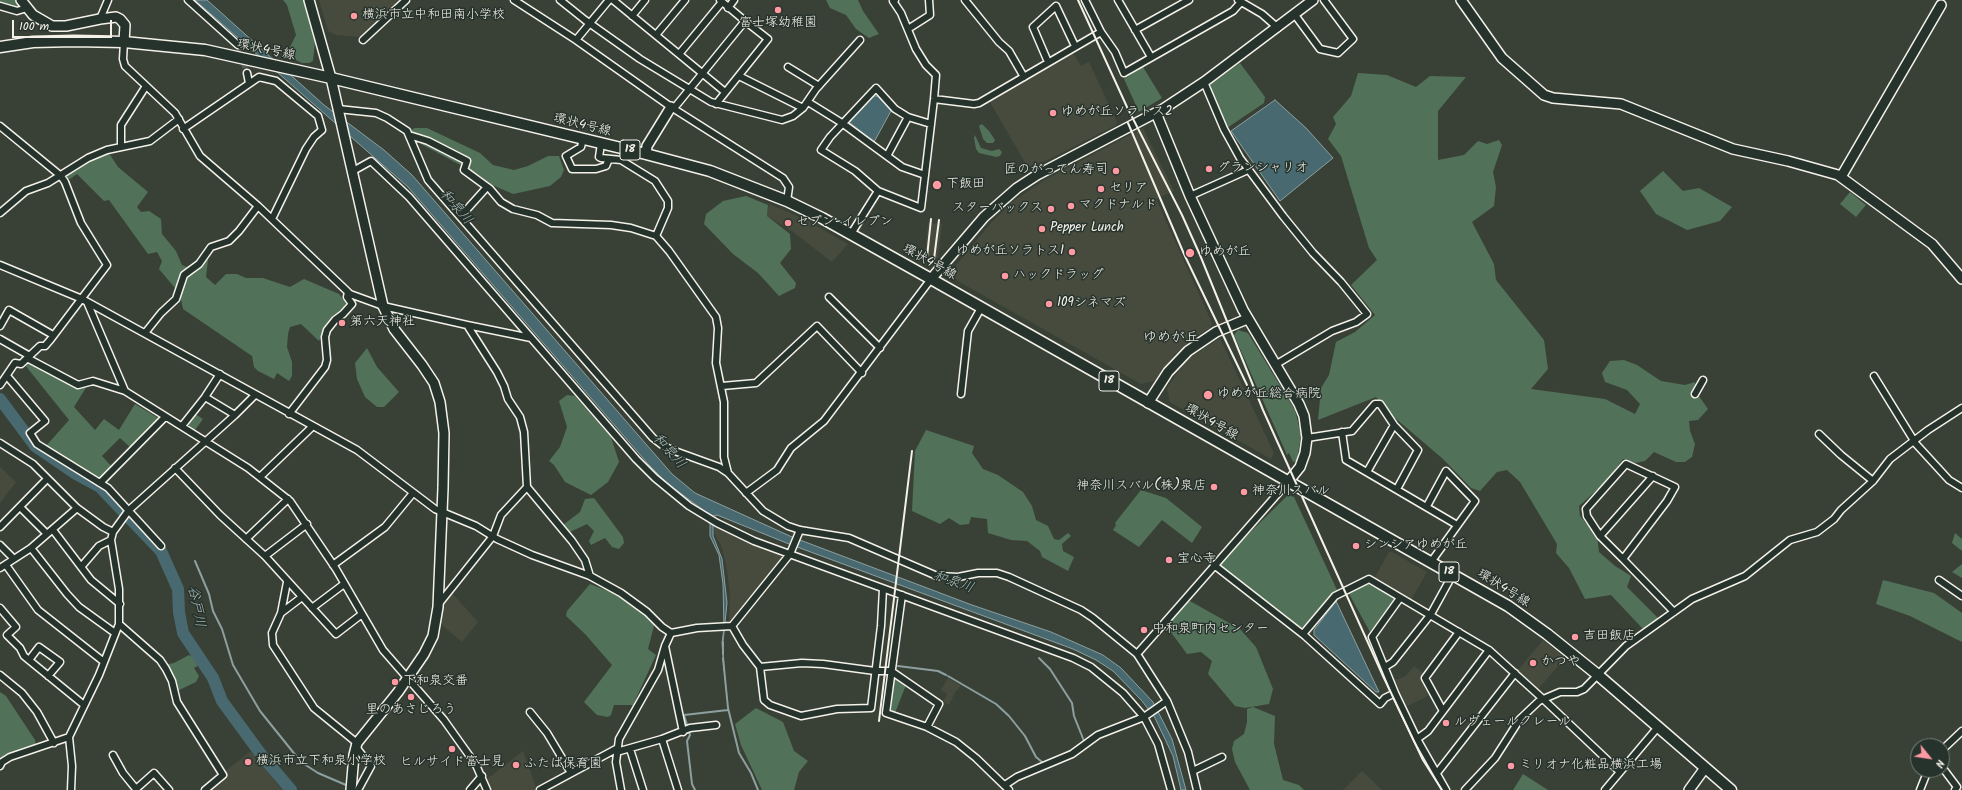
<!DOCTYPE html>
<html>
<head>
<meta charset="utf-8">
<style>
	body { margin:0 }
	#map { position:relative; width:1962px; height:790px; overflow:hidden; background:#394137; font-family:Kalam,sans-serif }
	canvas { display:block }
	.north { position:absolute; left:1910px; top:738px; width:40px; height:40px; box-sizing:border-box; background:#26332d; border:1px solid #787f78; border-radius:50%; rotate:120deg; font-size:11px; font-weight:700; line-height:16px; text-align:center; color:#f4f1e8 }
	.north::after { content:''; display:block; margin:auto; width:14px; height:18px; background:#ff9aa2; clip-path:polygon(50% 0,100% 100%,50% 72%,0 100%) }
	.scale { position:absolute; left:12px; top:20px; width:100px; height:18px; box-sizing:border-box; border:2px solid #f4f1e8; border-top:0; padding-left:5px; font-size:12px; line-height:14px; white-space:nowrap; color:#f4f1e8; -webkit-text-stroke:3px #26332d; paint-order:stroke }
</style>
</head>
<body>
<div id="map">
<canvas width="1962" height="790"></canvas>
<div class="north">N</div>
<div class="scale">100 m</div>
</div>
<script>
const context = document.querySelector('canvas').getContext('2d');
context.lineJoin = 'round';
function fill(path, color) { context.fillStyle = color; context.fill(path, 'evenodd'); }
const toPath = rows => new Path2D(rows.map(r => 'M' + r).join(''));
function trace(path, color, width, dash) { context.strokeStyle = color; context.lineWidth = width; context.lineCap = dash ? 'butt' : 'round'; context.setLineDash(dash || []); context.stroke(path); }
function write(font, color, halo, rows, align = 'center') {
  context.font = font + ' Kalam,"Klee One",sans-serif'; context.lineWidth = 3; context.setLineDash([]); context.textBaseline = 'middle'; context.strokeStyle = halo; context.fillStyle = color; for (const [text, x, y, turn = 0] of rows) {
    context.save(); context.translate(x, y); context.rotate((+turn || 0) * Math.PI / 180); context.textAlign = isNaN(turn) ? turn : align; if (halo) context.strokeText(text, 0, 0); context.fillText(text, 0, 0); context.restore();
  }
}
const built = toPath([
	[319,0,402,0,362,37,336,35,328,31],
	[1073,53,1081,66,1089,62,1117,122,1116,125,1032,168,1027,166,990,102],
	[1143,128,1174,191,1156,199,1212,323,1210,328,1196,336,1175,354,1154,381,1141,384,956,280,954,268,991,223,1012,202,1043,181],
	[769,204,802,218,848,244,832,262,793,232,767,216],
	[928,223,942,224,938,258,925,257],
	[1220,338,1274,453,1271,459,1170,402,1167,388,1179,370,1191,357],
	[0,467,16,482,0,503],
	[715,525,749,543,784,556,744,608,729,621,730,595,727,570,722,547,714,533],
	[1389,552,1392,552,1427,572,1411,600,1376,579,1375,577],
	[452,593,478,622,462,642,443,626,439,619,442,607],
	[1543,640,1565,658,1538,689,1517,671],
	[1414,666,1424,674,1421,678,1428,696,1407,706,1395,680,1406,676],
	[948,678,961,686,955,692,949,705,943,702,947,694,941,690],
	[251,751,282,790,208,790,223,773],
	[523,751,537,790,489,790,490,788,487,779],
	[1362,771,1382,790,1343,790]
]);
const green = toPath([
	[0,0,16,0,20,5,17,8,0,3],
	[283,0,304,0,315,42,313,61,309,63,302,63,286,55,296,35,287,5],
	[826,0,858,0,863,11,879,34,869,38,856,29,846,15,830,8],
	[1240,63,1265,97,1264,103,1227,128,1210,90,1211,84],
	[1143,67,1162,98,1139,112,1124,79],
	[1358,73,1387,75,1416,87,1430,76,1466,77,1438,111,1438,160,1464,155,1478,141,1487,144,1499,140,1502,145,1493,172,1496,187,1494,206,1472,222,1494,264,1496,280,1544,340,1548,369,1531,389,1605,399,1635,414,1640,404,1627,390,1605,382,1602,373,1610,361,1624,360,1637,365,1661,381,1685,385,1695,382,1696,392,1708,409,1698,420,1689,421,1690,431,1695,444,1692,457,1685,462,1676,462,1654,452,1645,461,1635,463,1623,459,1607,481,1579,506,1580,516,1597,536,1599,552,1615,566,1631,576,1627,587,1660,620,1643,629,1611,595,1585,599,1569,568,1556,553,1557,544,1520,482,1507,470,1497,472,1480,491,1471,488,1443,459,1388,412,1376,397,1318,420,1321,388,1329,375,1336,342,1355,332,1375,315,1351,285,1377,260,1369,248,1341,156,1328,139,1336,124,1333,117,1351,96],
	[982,124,989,131,995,140,993,143,987,143,983,139,979,126],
	[415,128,427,128,480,153,493,165,514,170,528,166,548,156,559,156,564,170,561,177,550,186,513,194,490,184,479,175,421,144,411,130],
	[975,135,981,148,992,151,999,149,1002,152,1000,156,996,157,979,153,976,149,974,138],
	[107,150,118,167,148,192,137,207,141,212,149,211,161,219,162,234,176,251,182,265,187,267,206,258,208,260,206,277,215,285,226,274,237,274,246,278,263,278,290,287,304,279,339,294,346,303,344,307,326,325,319,341,301,324,290,327,288,334,287,347,292,362,292,376,289,381,277,373,274,379,258,371,254,367,252,356,183,309,180,294,159,269,162,261,157,252,148,254,109,200,104,201,77,174,70,179,61,176],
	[1663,171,1683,191,1699,188,1732,207,1720,221,1687,230,1656,214,1640,191],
	[1850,192,1866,205,1856,217,1840,204],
	[746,196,768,205,767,216,790,234,791,249,780,263,796,283,795,288,779,296,758,273,733,254,704,224,706,214,723,201],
	[1238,330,1248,333,1295,410,1301,435,1297,461,1293,462,1289,453,1287,455,1234,335],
	[367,348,377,367,399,392,384,407,377,407,365,397,357,379,355,363],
	[28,361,87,386,74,407,95,430,104,419,119,430,135,404,160,419,131,448,120,438,102,456,112,467,100,479,46,446,69,420,25,365],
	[567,395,575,396,611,437,619,462,608,482,591,495,565,482,554,465,549,461,560,447,567,427,559,401],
	[195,414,203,419,195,430,188,425,188,422],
	[926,430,974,446,972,453,983,469,998,475,1023,492,1032,506,1036,520,1048,526,1054,539,1059,540,1068,533,1071,536,1062,544,1063,551,1074,557,1068,571,1042,557,1040,551,1027,541,1011,540,988,533,987,519,971,517,969,524,960,525,949,518,940,524,912,511,915,451],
	[1141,490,1166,498,1202,527,1192,543,1162,520,1139,547,1113,530,1116,525,1115,523],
	[1288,495,1294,497,1337,590,1303,631,1217,565],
	[594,498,623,537,624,543,619,549,612,547,605,538,591,545,589,541,594,531,587,524,570,532,563,525,580,512,585,499],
	[1955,533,1962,539,1962,551,1952,543],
	[1962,564,1962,578,1952,572],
	[1883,580,1934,593,1962,613,1962,642,1910,616,1876,604],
	[590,584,610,592,641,609,655,622,648,649,656,655,633,705,614,705,611,715,608,717,597,715,584,702,612,665,585,634,566,616,567,611],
	[1369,584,1395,598,1370,632,1348,592],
	[1188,600,1240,629,1256,647,1273,689,1269,704,1245,708,1235,706,1208,674,1212,661,1201,652,1187,654,1170,631,1168,624],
	[189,655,201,660,203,663,194,668,199,676,196,682,175,692,163,665,174,663],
	[898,676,906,685,895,713,890,711,894,678],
	[0,692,6,696,35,740,36,747,0,762],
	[1253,707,1275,716,1274,744,1283,780,1299,785,1304,790,1250,790,1235,762,1232,749,1234,741,1244,734,1247,722,1247,709],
	[756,708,783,722,794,751,808,761,799,772,794,790,762,790,741,745,735,724],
	[1523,774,1548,790,1513,790]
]);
const water = toPath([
	[195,0,207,0,324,105,384,150,412,175,672,474,695,493,792,537,972,605,1051,632,1103,655,1121,668,1153,702,1172,739,1186,790,1181,790,1173,756,1155,718,1142,701,1113,671,1096,660,1073,649,789,544,717,515,713,516,713,536,722,559,727,603,723,642,724,671,722,643,724,628,723,584,719,555,710,536,710,515,668,484,649,465,408,187,195,0],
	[874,96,878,96,891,111,874,142,849,122,874,96],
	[1275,100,1306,128,1333,158,1280,201,1231,131,1275,100],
	[1336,601,1379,692,1376,692,1314,635,1314,630,1336,601]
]);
const stream = toPath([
	[195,561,209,594,213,611,222,629,233,665,260,711,301,762,318,773,346,785],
	[723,654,723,642],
	[723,658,728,708,739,753,751,773,758,790],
	[1039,658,1050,669,1072,703,1074,716,1084,741],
	[898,666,938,671,946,675],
	[948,676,996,704,1009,716,1025,736,1036,757,1042,762],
	[695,790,692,784,687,741,690,735,684,715,728,710]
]);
const river = toPath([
	[0,399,35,446,76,474,100,487,161,551,178,589,179,612,183,633,213,678,222,701,263,757,291,790]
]);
const streetTunnel = toPath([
	[238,45,247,73]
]);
const street = toPath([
	[188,0,238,45],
	[514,0,576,40,671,107,783,178,789,187,787,201],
	[560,0,585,20,640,59,711,102,782,120,793,116,803,108,816,89,860,40],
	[613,0,725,92],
	[895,0,893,1,901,13,916,49,926,65,936,75,934,99,925,175,921,208,878,191,855,171,821,150,830,137,876,88,895,109,908,117,931,124],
	[965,0,999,42,1009,51,1024,77],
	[1085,0,1101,32,1115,52,1124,73,1233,11,1241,2],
	[1118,0,1151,57],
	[1238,0,1262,14,1278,28],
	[0,6,17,11,27,8],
	[728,8,734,0],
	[1295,15,1320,49,1338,53,1353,39,1324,0],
	[632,16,645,0],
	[100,19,108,0],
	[908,29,930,15,929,0],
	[1135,30,1189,0],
	[656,35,685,0],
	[363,40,406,0],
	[576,40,609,0],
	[124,42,123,59,125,66,175,113,200,156,258,206,350,294,383,306,467,325,497,372,504,386,508,399,520,417,524,432,527,487,501,515,493,536,438,605],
	[680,53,722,2],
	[1048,62,1033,27,1056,6,1075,46],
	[788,67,819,86],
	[247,73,249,83],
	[739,76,803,108],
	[1204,82,1224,129,1240,158,1283,216,1313,253,1341,282,1367,314,1356,322,1332,331,1275,365],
	[934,99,974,104,979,103,1101,32],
	[808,102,842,123,902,167,925,175],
	[716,104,768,39,745,21],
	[675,107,745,21,720,0],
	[338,109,376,113,387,118,407,131,428,180,653,438,662,445,672,450,719,467,728,473,763,511,788,526,800,530,849,538,937,576,958,577,978,573,997,573,1009,577,1081,610,1093,618,1137,654,1167,701,1188,752,1197,790],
	[0,126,61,176,65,182,81,223,107,265,51,339,45,346,40,346,21,364,15,363,0,385],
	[183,129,259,77,276,81,318,116,322,130,314,137,306,149,272,219],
	[409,135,428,141,467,161,464,170,490,189,501,202,513,209,537,215,552,223,611,225,631,228,656,236,669,251,716,317,718,328,716,363,724,402,724,457,728,473],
	[583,139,581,147,566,156,572,169,596,169,606,166,609,159],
	[601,144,599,157,601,158,621,160,655,181,668,201,668,208,656,236],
	[121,146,121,125,146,86],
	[887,156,908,117],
	[353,171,371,161,409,197,636,459,655,478,689,506,717,523,754,541,1073,658,1091,667,1123,693,1144,717,1158,744,1171,790],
	[1190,196,1248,170],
	[0,213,26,191,48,183,88,158,107,150,150,141,179,119],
	[461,216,487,187],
	[851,234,878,191],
	[0,265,82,299,357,450,435,509,476,526,497,539,532,555,590,576,621,593,647,612,662,627,671,633,697,628,732,626,743,645,760,667,764,700,770,705,801,716,837,709,871,708,881,626,883,589],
	[829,297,880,348],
	[87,302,125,391,248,468,290,501,336,569,383,650,444,720,476,765,487,790],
	[467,325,531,338],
	[0,326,9,310,53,335],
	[145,333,161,313,176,299,184,275,199,264,211,247,229,241,239,231,258,206],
	[0,339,28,355],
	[27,358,78,385,93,381,125,391],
	[7,376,45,421,30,433,37,444,108,488,161,546],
	[1874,376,1916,444,1949,480,1962,488],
	[722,386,756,383,817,326,862,373],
	[961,394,968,331,981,308],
	[1695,394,1703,380],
	[205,397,235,415],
	[289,414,325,367,327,360,325,337,327,330,335,320,343,314,352,304,347,297,348,292],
	[182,426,205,397,220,374],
	[1342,432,1346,460,1457,525],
	[1819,434,1841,455,1873,481],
	[1307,438,1352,431,1375,404,1380,404,1394,425,1418,450,1397,489],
	[0,443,33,464,77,508,103,527,113,532],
	[175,468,220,515,265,556,336,634,362,614],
	[1367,472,1394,425],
	[260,477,313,426],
	[100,483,165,417],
	[527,487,572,541,585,560,590,576],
	[746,493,777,470,791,448,824,421,931,279],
	[1427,506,1446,471,1475,501,1431,562],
	[20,507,47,534],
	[0,527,47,479],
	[53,530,91,580,120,604],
	[1600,536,1653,476],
	[246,539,288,499],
	[0,545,14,559],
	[31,548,67,594,79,607,115,633],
	[265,556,307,524],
	[1623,559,1600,536,1587,516,1586,509,1626,464,1675,487,1667,501,1623,559,1674,612],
	[6,565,38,610,104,662],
	[333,565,385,527,413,493],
	[1214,565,1305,636,1380,704,1385,698,1395,693],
	[81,567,99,546,111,540],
	[0,568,31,548,77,508],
	[1939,580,1962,596],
	[287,582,281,613,272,633,273,645,314,708,357,743],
	[902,595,886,713,927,727,956,742,976,758,1009,790],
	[1400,598,1372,637,1395,693,1417,739,1446,790],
	[0,608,16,627,7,635,20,648,24,656,84,705],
	[312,608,344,584],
	[281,613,302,597],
	[119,624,160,660,166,669,172,681,177,702,223,775,205,790],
	[732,626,790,554,800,530],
	[1303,634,1335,596,1369,579,1489,650,1543,699,1620,772],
	[665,646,683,732],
	[1137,654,1288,482],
	[29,660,39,647,60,662,48,676],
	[760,667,802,663,823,664,875,671,891,671,939,704,927,727],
	[1385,667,1393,662,1431,614,1453,574],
	[0,675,22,693,37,712,54,743],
	[1443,711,1425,678,1459,632],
	[530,712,547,733,571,773],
	[662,739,690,728,716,725],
	[1417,739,1428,731,1489,650],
	[356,747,371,766,358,790],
	[630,749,643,790],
	[1942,750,1962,731],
	[113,755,123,773,136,789,154,773,169,790],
	[0,766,2,762,10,757,69,737],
	[1942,767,1957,787,1955,790],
	[1193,771,1222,757],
	[1437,773,1515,673],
	[1005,785,1017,777,1072,754,1098,735,1144,717,1167,701],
	[71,790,72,766,69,737,99,675,119,624,119,589,111,540,113,532,129,510,235,415,255,395],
	[470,790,482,776],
	[540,790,616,749,620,751,662,739,678,790],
	[621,790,616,762,619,739,658,670,665,646,671,633],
	[1465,790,1495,758,1520,719,1539,701,1560,692,1577,692,1584,689,1626,646,1692,599,1745,576,1790,540,1817,532,1834,519,1841,510,1873,481,1890,459,1928,430,1962,408],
	[1605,790,1658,727],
	[1920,790,1928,770]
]);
const secondary = toPath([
	[21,0,33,15,52,26,66,26,100,19,116,17,120,19,125,25,124,42],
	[309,0,331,78,383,306,394,329,422,365,434,383,440,402,444,433,443,488,438,607,433,636,424,654,398,692,357,743,354,755,351,790],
	[1461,0,1502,58,1544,95,1553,98,1621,104,1733,149,1788,161,1838,175,1932,244,1962,279],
	[1156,113,1190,196,1243,310,1299,404,1304,416,1307,438,1305,453,1300,467,1288,482],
	[646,154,647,146,671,107],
	[1841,177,1941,5],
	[931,279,984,217,1017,188,1037,175,1163,109,1204,82,1313,0],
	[1148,403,1168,372,1188,351,1216,332,1247,319],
	[1689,790,1705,768]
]);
const primary = toPath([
	[0,47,33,42,74,41,124,42,205,50,331,78,646,154,710,171,787,201,822,218,931,279,1508,606,1547,634,1598,675,1731,790]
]);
const rail = toPath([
	[1078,0,1127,107,1182,215,1200,255,1263,410,1383,676,1423,760,1442,790],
	[1128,123,1184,254,1247,385],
	[927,257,931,219],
	[934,259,939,220],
	[879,721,912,451]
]);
const markers = [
	[778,10,4,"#ff9aa2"],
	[354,16,4,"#ff9aa2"],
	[1053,113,4,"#ff9aa2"],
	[1209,169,4,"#ff9aa2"],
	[1116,171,4,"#ff9aa2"],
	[937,185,5,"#ff9aa2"],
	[1101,189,4,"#ff9aa2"],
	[1071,206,4,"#ff9aa2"],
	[1051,209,4,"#ff9aa2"],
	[788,223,4,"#ff9aa2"],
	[1042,229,4,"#ff9aa2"],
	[1072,252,4,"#ff9aa2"],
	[1190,253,5,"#ff9aa2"],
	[1005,276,4,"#ff9aa2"],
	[1049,304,4,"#ff9aa2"],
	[342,323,4,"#ff9aa2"],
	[1208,395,5,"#ff9aa2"],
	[1214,487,4,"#ff9aa2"],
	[1244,492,4,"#ff9aa2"],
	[1356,546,4,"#ff9aa2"],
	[1169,560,4,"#ff9aa2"],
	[1144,630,4,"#ff9aa2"],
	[1575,637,4,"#ff9aa2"],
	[1533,663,4,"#ff9aa2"],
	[395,682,4,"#ff9aa2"],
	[411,697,4,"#ff9aa2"],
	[1446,723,4,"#ff9aa2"],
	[452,749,4,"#ff9aa2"],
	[248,762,4,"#ff9aa2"],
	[516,765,4,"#ff9aa2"],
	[1511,766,4,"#ff9aa2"]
];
const shields = [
	[630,150,20],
	[1109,381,20],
	[1449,572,20]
];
const shieldNames = [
	["18",630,150],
	["18",1109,381],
	["18",1449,572]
];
const poiNames = [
	["横浜市立中和田南小学校",362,16],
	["富士塚幼稚園",778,24,"center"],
	["ゆめが丘ソラトス2",1061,113],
	["グランシャリオ",1217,169],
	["匠のがってん寿司",1108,171,"right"],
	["下飯田",946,185],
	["セリア",1109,189],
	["マクドナルド",1079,206],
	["スターバックス",1043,209,"right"],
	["セブン-イレブン",796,223],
	["Pepper Lunch",1050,229],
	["ゆめが丘ソラトス1",1064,252,"right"],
	["ゆめが丘",1199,253],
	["ハックドラッグ",1013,276],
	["109シネマズ",1057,304],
	["第六天神社",350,323],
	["ゆめが丘総合病院",1217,395],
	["神奈川スバル(株)泉店",1206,487,"right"],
	["神奈川スバル",1252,492],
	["シンシアゆめが丘",1364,546],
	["宝心寺",1177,560],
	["中和泉町内センター",1152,630],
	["吉田飯店",1583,637],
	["かつや",1541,663],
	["下和泉交番",403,682],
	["里のあさじろう",411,711,"center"],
	["ルヴェールクレール",1454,723],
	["横浜市立下和泉小学校",256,762],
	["ヒルサイド富士見",452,763,"center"],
	["ふたば保育園",524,765],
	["ミリオナ化粧品横浜工場",1519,766]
];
const streetNames = [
	["環状4号線",266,51,12],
	["環状4号線",582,126,14],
	["環状4号線",929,263,29],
	["環状4号線",1211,423,30],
	["環状4号線",1503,589,32]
];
const waterNames = [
	["和泉川",455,208,49],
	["和泉川",668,452,49],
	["和泉川",953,583,20],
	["谷戸川",195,607,79]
];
const neighbourhoodNames = [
	["ゆめが丘",1171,339]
];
fill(built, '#464b3e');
fill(green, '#527159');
fill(water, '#48696f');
trace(water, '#8d9f9f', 1);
trace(stream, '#8d9f9f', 2);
trace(river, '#48696f', 12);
trace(streetTunnel, '#555b52', 6, [6, 3]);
trace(street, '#f4f1e8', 9);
trace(secondary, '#f4f1e8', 12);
trace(primary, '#f4f1e8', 13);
trace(street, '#26332d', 6);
trace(secondary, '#26332d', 9);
trace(primary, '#26332d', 10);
trace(rail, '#f4f1e8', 2);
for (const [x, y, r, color] of markers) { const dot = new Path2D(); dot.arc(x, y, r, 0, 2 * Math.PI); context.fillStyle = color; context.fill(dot); trace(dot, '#26332d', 1.5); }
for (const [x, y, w] of shields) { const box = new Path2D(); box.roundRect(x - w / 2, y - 10, w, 20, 3); context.fillStyle = '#26332d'; context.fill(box); trace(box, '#f4f1e8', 1); }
write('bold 12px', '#f4f1e8', null, shieldNames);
write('13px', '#f4f1e8', '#26332d', poiNames, 'left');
write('13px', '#f4f1e8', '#26332d', streetNames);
write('italic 14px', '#afbbb8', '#26332d', waterNames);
write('14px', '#f4f1e8', '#26332d', neighbourhoodNames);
</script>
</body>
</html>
